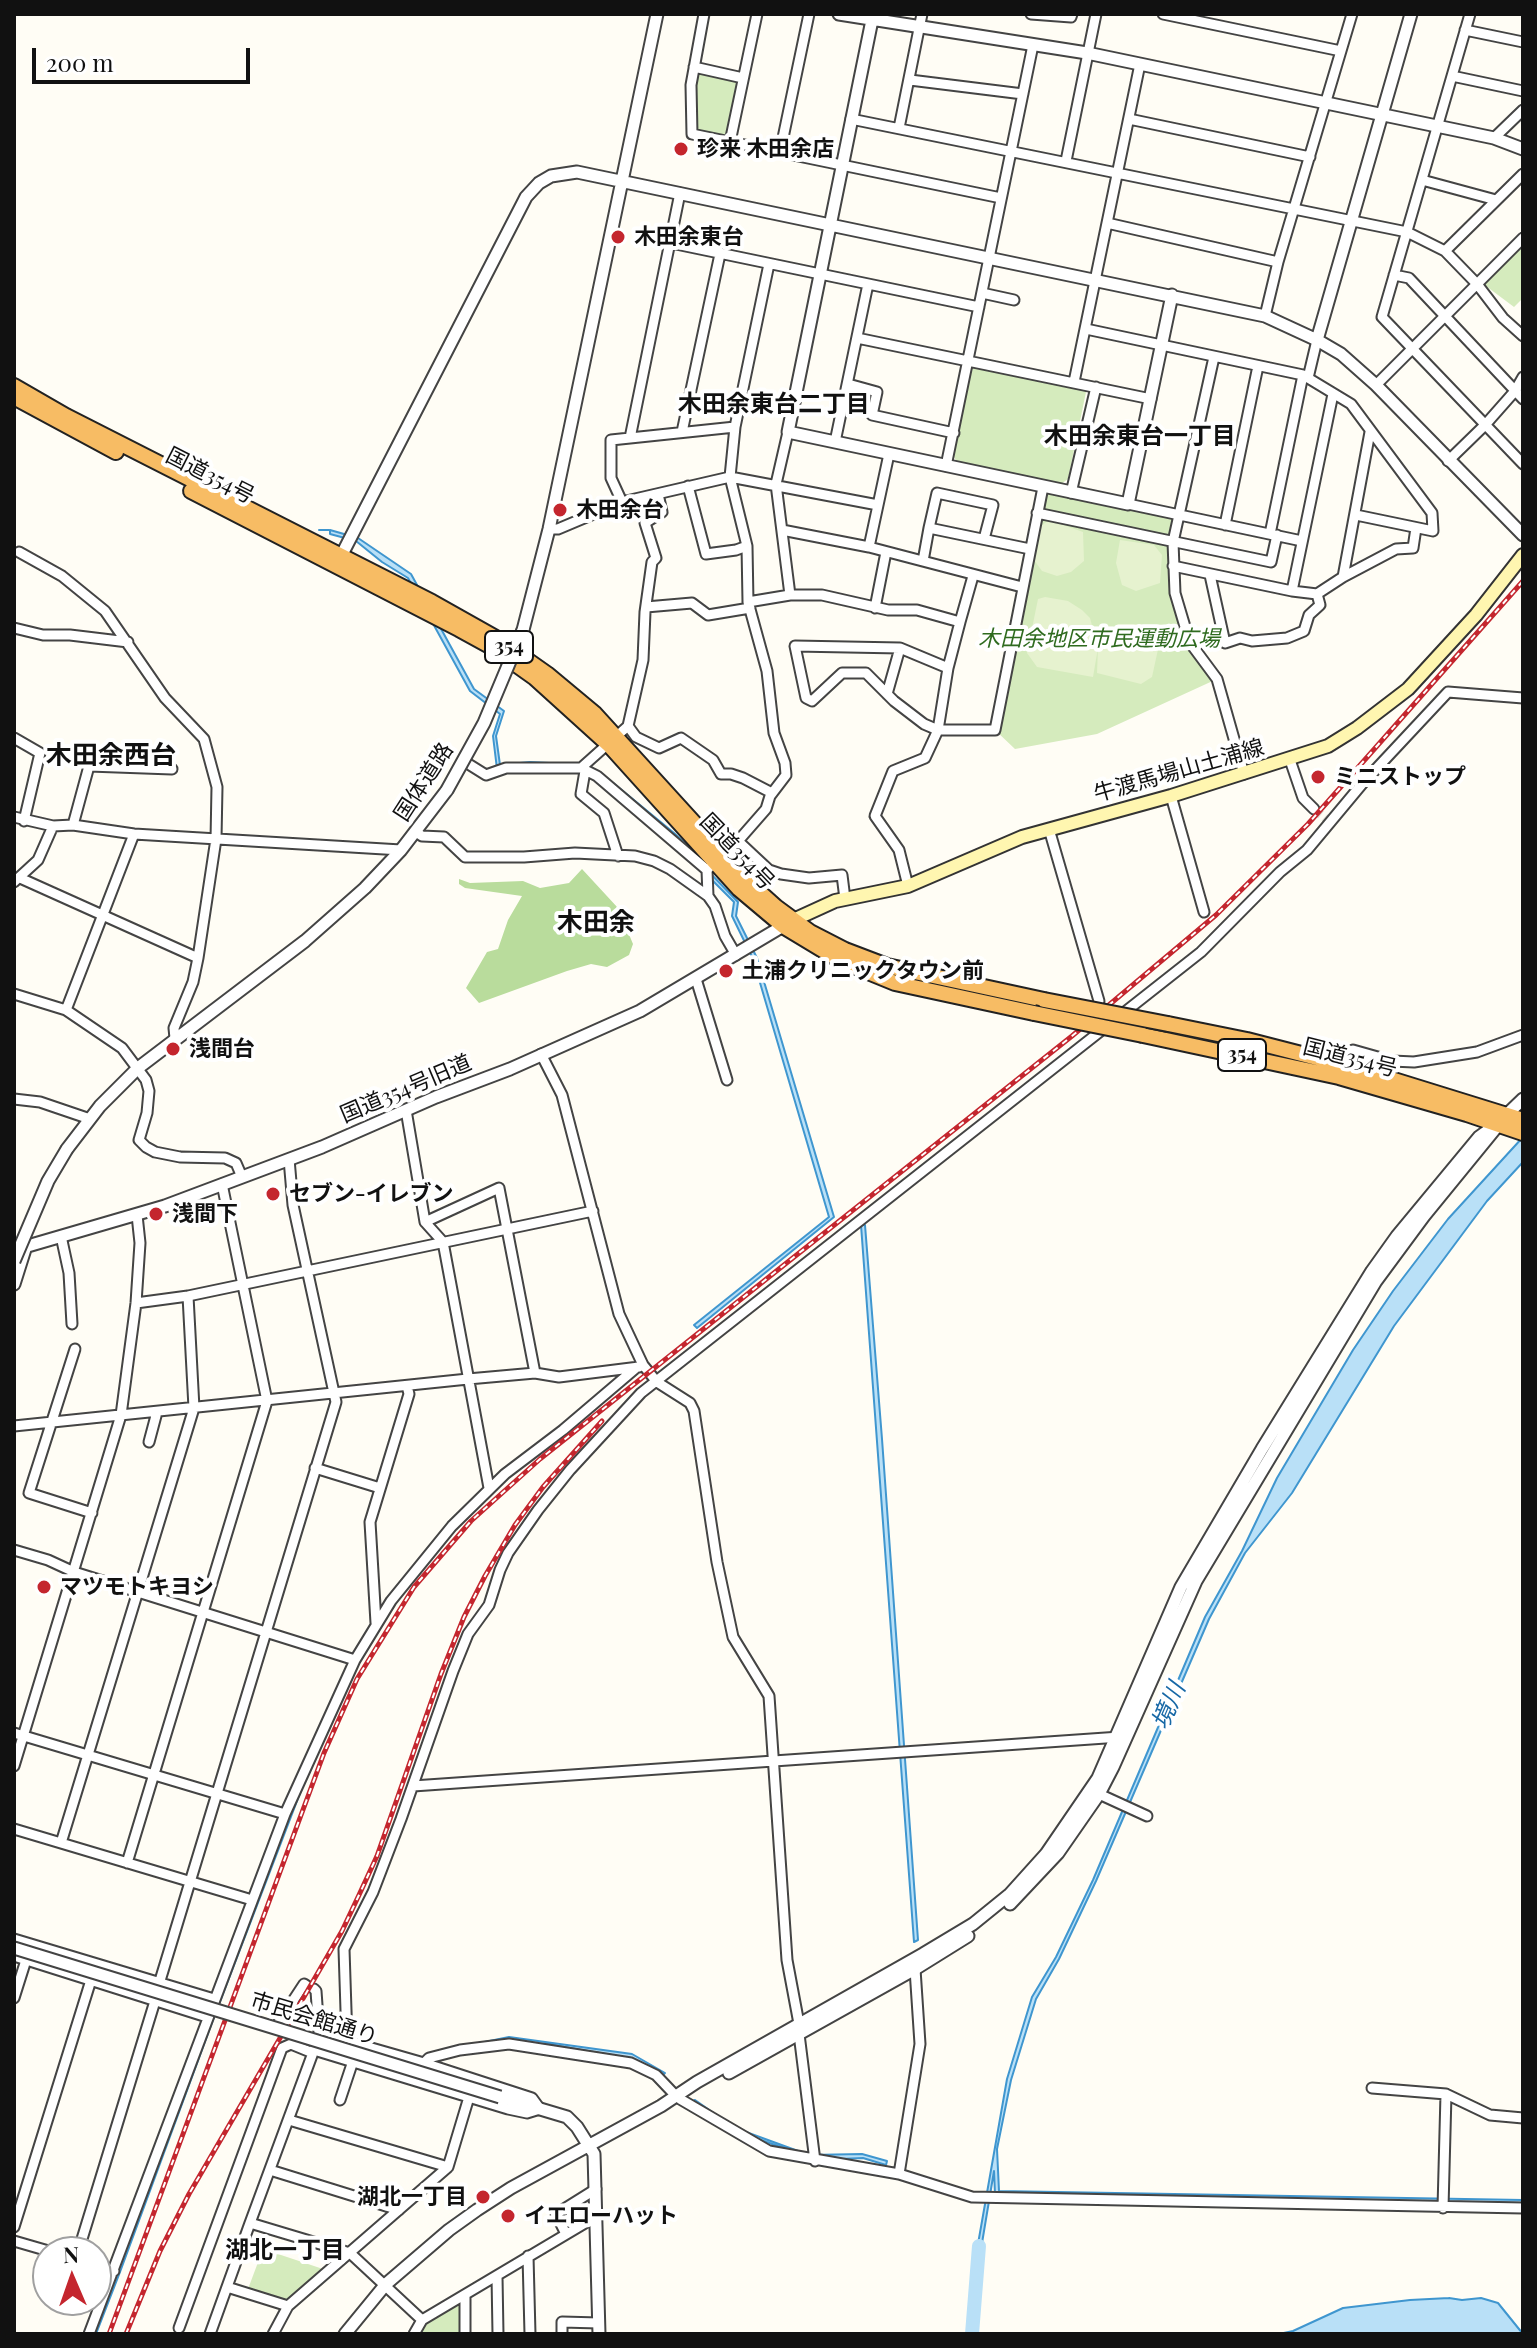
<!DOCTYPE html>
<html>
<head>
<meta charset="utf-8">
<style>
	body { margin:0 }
	#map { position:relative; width:1537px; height:2348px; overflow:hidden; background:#fffdf5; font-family:"Playfair Display",serif }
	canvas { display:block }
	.frame { position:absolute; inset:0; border:16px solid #111; pointer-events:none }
	.north { position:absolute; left:32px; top:2236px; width:80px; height:80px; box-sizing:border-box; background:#fff; border:2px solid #a0a0a0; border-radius:50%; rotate:358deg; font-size:22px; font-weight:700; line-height:32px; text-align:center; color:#111 }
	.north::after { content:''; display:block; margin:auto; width:28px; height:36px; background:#c4262e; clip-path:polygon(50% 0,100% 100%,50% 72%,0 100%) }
	.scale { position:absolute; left:32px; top:48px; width:218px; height:36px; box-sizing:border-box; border:4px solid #111; border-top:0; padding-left:10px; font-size:24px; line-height:28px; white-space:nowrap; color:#111; -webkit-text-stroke:6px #fff; paint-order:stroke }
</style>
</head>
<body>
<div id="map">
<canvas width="1537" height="2348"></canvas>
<div class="frame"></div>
<div class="north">N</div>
<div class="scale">200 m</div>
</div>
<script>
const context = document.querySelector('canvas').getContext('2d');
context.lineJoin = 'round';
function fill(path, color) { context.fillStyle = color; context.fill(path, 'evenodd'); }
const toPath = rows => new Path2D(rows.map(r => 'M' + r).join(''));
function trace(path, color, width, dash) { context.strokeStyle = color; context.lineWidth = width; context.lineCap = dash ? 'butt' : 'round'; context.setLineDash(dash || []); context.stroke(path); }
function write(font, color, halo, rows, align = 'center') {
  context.font = font + ' "Playfair Display","Noto Sans JP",serif'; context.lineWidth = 8; context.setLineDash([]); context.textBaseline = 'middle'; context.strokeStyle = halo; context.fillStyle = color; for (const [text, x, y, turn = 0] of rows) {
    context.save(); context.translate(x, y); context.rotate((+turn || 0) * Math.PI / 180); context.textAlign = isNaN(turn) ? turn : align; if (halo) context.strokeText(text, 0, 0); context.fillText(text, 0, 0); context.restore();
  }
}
const green = toPath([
	[694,67,743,78,730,142,692,134],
	[1523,243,1523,298,1514,307,1482,283],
	[975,365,1084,388,1086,392,1068,479,1061,484,958,464,953,455,970,369],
	[1043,487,1179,515,1173,566,1186,630,1217,679,1097,734,1015,749,995,730],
	[263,2249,323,2269,287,2301,248,2289],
	[458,2303,462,2305,462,2334,418,2334,424,2323]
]);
const forest = toPath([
	[582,869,618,908,633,944,629,955,607,967,591,964,567,971,479,1003,466,988,487,952,498,949,508,920,522,896,465,888,459,884,459,879,470,883,523,881,540,888,569,883]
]);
const pitch = toPath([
	[1049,520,1083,532,1084,561,1071,572,1057,576,1042,571,1034,560,1041,526],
	[1120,540,1154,545,1162,555,1160,583,1136,591,1122,585,1116,563],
	[1045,597,1068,601,1082,610,1090,618,1098,648,1093,677,1037,667,1027,653,1038,599],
	[1118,624,1140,624,1162,631,1152,677,1141,684,1097,673,1098,648]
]);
const water = toPath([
	[330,530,358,538,411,574,474,689,504,711,496,736,500,765,530,762,587,765,601,773,674,833,712,868,711,874,738,902,736,916,757,958,834,1217,697,1328,694,1325,829,1217,753,959,732,916,734,902,708,876,585,768,497,769,493,736,500,714,470,691,408,578,382,562,356,541,330,534,330,530],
	[1523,1137,1523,1162,1487,1201,1394,1326,1292,1493,1245,1553,1209,1619,1096,1881,1059,1959,1036,1999,1011,2080,997,2149,999,2191,1523,2200,1523,2203,995,2194,994,2171,979,2261,975,2261,1007,2079,1032,1997,1056,1957,1093,1880,1205,1617,1242,1551,1277,1478,1353,1350,1393,1291,1448,1219,1523,1137],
	[861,1225,865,1225,882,1439,918,1940,914,1942,861,1225],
	[299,1786,302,1788,213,2020,120,2272,96,2334,92,2334,299,1786],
	[509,2037,632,2054,665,2073,662,2076,630,2058,546,2044,465,2046,509,2037],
	[695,2100,735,2128,809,2155,862,2154,887,2161,886,2165,863,2158,818,2160,735,2131,691,2102,695,2100],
	[1449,2298,1462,2300,1481,2298,1498,2303,1523,2334,1279,2334,1293,2331,1343,2308,1410,2300,1449,2298]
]);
const stream = toPath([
	[319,530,329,530]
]);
const river = toPath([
	[972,2334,979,2246]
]);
const minorTunnel = toPath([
	[1314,809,1326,819]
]);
const minor = toPath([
	[704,14,691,85,692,134,1001,198],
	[1031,14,1071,17,1072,14],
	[1163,14,1341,51],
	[1470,14,1382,317,1523,464],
	[1465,30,1523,42],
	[694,67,743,78],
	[1452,76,1523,91],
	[910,80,1023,94],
	[851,119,1407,232,1445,251,1477,284,1503,318,1523,336],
	[1129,119,1310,157],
	[899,128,922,14],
	[1494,138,1523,110],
	[730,142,757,14],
	[780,152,809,14],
	[1066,161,1096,14],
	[1422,180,1496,200],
	[1107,223,1278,262],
	[671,243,979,307],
	[1445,251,1523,174],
	[1394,275,1409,278,1523,399],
	[982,293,1014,300],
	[1265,316,1278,262,1352,14],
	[1086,329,1303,375,1351,404,1432,513,1433,531,1356,515],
	[857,338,1151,399],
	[1214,357,1173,542,1175,593,1186,630,1194,648,1217,679,1244,774],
	[1308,378,1317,340],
	[1074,382,1140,64],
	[848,384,877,392,872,415,954,433],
	[1376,385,1523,238],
	[682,432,720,254],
	[788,432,776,484,790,595],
	[630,438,680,193],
	[835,442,868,284],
	[1448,461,1485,425,1515,391,1523,377],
	[946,466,1033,45],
	[688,486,706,554,736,550,747,546],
	[1071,493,1096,387],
	[622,502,611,478,611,440,735,427],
	[1128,504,1302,541],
	[1037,513,1271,562,1277,535],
	[1225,525,1258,366],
	[929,528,937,493,993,505,984,539],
	[549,529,558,529,622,502,730,477,878,505],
	[782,530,869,547,1022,587],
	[1270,534,1303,375],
	[869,547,889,454],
	[19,552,62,576,105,611,165,698,204,739,217,787,216,839,198,958,193,982,174,1028,175,1038],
	[923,561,929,528,1030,549],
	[1173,566,1292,591,1317,594,1343,577,1370,432],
	[1210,575,1225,643,1240,638,1252,641,1287,638,1304,631,1309,615,1320,605,1317,594],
	[1343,577,1396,549,1413,548,1416,528],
	[1292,591,1333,394],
	[748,602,790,595,822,595,888,610,917,610,960,622,948,668,938,730,925,758,893,771,875,816,899,850,908,886],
	[646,607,692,603,708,615,750,608],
	[875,608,886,552],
	[960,622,973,576],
	[14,628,43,635,70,635,128,642],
	[948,668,900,648,795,646,806,698,812,701,842,673,866,673,894,701,924,724,938,730,995,730,1043,487],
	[887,694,900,648],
	[628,726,643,660,645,612,652,562,656,558,645,523,662,512,658,494],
	[14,738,40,753,24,821],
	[1290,760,1303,798,1314,809],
	[470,765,486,775,506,768,581,768,597,776,707,870],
	[581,768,628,726,636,737,659,748,681,738,713,760,721,774,731,774,743,778,772,793],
	[585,771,581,794,604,813,618,856],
	[1171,796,1204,912],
	[14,817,53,826,73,825,134,834,401,850],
	[73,825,89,766,172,769],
	[1049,829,1099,1001],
	[416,832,422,836,444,837,465,857,524,857,575,853,635,856,654,861,670,869,708,896,715,906,725,936,736,955],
	[738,841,769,870,781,874,809,878,842,875,845,899],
	[722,854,738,841,766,809,770,796,786,775,785,763,774,733,767,671,748,602,747,546,730,477,735,427,769,264],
	[20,878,198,958],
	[14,882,38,860,53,826],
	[708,896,707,870,709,868],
	[696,979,727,1080],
	[14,994,66,1010,122,1048,146,1080,149,1091,147,1113,139,1140,146,1147,155,1152,180,1157,225,1158,236,1163,242,1177],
	[66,1010,134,834],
	[1353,1050,1392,1061,1414,1062,1477,1052,1523,1035],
	[541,1054,562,1095,619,1314,643,1365,657,1382,690,1403,694,1411,717,1562,733,1637,769,1696,787,1960,800,2029],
	[14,1099,40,1102,90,1119],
	[406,1110,425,1222,443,1242,489,1488],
	[425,1222,499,1188,535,1373],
	[61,1236,69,1273,72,1324],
	[136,1303,188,1296,593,1211],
	[75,1349,29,1493,92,1513],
	[14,1426,468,1379,535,1373,559,1377,639,1367],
	[149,1442,157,1412],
	[315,1468,380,1488],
	[14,1550,48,1560,74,1572,355,1660],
	[376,1623,370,1522,409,1394,407,1386],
	[14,1733,285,1814],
	[14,1766,121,1415,136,1303,140,1243,137,1215],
	[413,1786,1120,1737],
	[1099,1794,1147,1816],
	[14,1829,252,1900],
	[61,1843,194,1408,188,1296],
	[127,1863,267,1401,222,1184],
	[14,1939,214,1999],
	[14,1956,207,2017],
	[159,1984,336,1402,293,1205,289,1159],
	[314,1989,316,1991,319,2033],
	[14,1998,26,1960],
	[279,2022,304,1984,307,1986],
	[796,2030,799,2034,815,2161],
	[319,2033,424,2063,532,2098,540,2109,527,2113,508,2109,314,2050,319,2033],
	[347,2041,344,1949,373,1892,401,1819,453,1671,468,1634,489,1605,500,1570,508,1553,538,1510,570,1470,641,1393,1201,952,1280,872,1307,850,1362,784,1448,692,1523,698],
	[424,2063,429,2058,460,2050,509,2044,631,2063,656,2075,675,2095],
	[1372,2088,1446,2094,1490,2115,1523,2118],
	[680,2099,769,2151,899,2174,972,2197,1523,2208],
	[340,2100,353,2061],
	[289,2120,448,2167],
	[270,2170,399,2210],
	[899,2174,920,2044,915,1969],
	[1443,2208,1446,2094],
	[250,2223,314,2050],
	[14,2227,91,1980],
	[566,2234,556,2214,596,2189],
	[14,2241,52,2252],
	[78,2252,155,2001],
	[528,2256,530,2334],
	[96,2265,114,2271],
	[497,2276,498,2334],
	[227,2287,288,2306],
	[465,2295,465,2334],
	[179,2328,282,2048,291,2044,313,2053],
	[89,2334,285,1814,355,1660,391,1601,452,1526,505,1474,563,1430,637,1367],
	[210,2334,250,2223,350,2253,422,2320],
	[273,2334,288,2306,448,2167,469,2097],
	[414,2334,422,2320,597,2216],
	[562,2334,562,2322,599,2323]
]);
const tertiary = toPath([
	[839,14,1087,53,1494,138,1523,149],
	[872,20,788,432,1128,504,1172,295],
	[1317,340,1411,14],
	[338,562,526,197,539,183,551,176,577,172,1265,316,1317,340,1341,354,1376,385,1523,535],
	[523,630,549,529,657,14],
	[67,1149,100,1106,138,1068,305,941,365,888,401,850,447,790],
	[14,1250,165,1206,322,1147,436,1097,510,1069,640,1011,783,926],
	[14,1284,26,1246],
	[1010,1904,1058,1853,1099,1794,1113,1767,1196,1581,1376,1281,1424,1216,1495,1129],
	[729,2073,915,1969,968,1936],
	[500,2097,567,2117,577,2127,594,2154,599,2334],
	[345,2334,386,2284,449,2230,477,2210,511,2188,661,2106,697,2082,923,1954,973,1924,1010,1894,1046,1854,1098,1778,1181,1587,1262,1449,1372,1271,1397,1236,1479,1137,1497,1124,1523,1099]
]);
const secondary = toPath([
	[789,922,835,901,908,886,1022,837,1171,796,1328,746,1357,728,1408,689,1476,615,1523,555]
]);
const trunk = toPath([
	[14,386,66,416,432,602,496,638,547,674,595,714,746,880,776,907,810,932,845,950,887,966,1044,1000],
	[14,397,116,452],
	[191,491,459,629,490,646,535,678,609,745,739,889,783,926,841,961,895,983,1034,1013],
	[1168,1024,1247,1040,1352,1067,1523,1120],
	[1143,1035,1339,1077,1467,1114,1523,1133]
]);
const rail = toPath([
	[109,2334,324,1753,357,1679,414,1587,471,1521,540,1459,1072,1036,1216,915,1308,824,1523,581],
	[126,2334,160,2251,189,2194,297,2009,342,1931,359,1895,377,1856,441,1674,464,1617,485,1576,515,1525,543,1487,602,1421]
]);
const tertiaryBridge = toPath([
	[447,790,484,723,523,630],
	[14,1261,48,1181,67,1149],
	[14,1948,500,2097]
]);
const trunkBridge = toPath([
	[1044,1000,1168,1024],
	[1034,1013,1143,1035]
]);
const markers = [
	[681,149,8,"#c4262e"],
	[618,237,8,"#c4262e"],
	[560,510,8,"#c4262e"],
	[1318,777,8,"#c4262e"],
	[726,971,8,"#c4262e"],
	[173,1049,8,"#c4262e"],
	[273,1194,8,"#c4262e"],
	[156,1214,8,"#c4262e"],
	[44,1587,8,"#c4262e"],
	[483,2197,8,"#c4262e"],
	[508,2216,8,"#c4262e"]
];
const shields = [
	[509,647,48],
	[1242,1055,48]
];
const shieldNames = [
	["354",509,647],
	["354",1242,1055]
];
const poiNames = [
	["珍来 木田余店",697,149],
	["木田余東台",634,237],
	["木田余台",576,510],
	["ミニストップ",1334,777],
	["土浦クリニックタウン前",742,971],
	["浅間台",189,1049],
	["セブン-イレブン",289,1194],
	["浅間下",172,1214],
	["マツモトキヨシ",60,1587],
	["湖北一丁目",467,2197,"right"],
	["イエローハット",524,2216]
];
const streetNames = [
	["国道354号",210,476,27],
	["牛渡馬場山土浦線",1179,771,-16],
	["国体道路",424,782,-57],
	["国道354号",737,852,46],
	["国道354号",1350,1058,14],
	["国道354号旧道",406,1089,-23],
	["市民会館通り",314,2019,17]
];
const parkNames = [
	["木田余地区市民運動広場",1099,639]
];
const neighbourhoodNames = [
	["木田余東台二丁目",774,405],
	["木田余東台一丁目",1140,437],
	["湖北一丁目",285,2251]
];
const waterNames = [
	["境川",1169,1706,-67]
];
const quarterNames = [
	["木田余西台",111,756],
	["木田余",596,923]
];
fill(green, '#d5ebbd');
fill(forest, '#b9dc9c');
fill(pitch, '#e6f2cf');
fill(water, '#b9e0f7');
trace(water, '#3f96cf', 2);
trace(stream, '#3f96cf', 2);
trace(river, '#b9e0f7', 14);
trace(minorTunnel, '#dbdad3', 9, [9, 4.5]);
trace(minor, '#444', 13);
trace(tertiary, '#444', 15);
trace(secondary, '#333', 16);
trace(trunk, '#222', 18);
trace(minor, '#fff', 9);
trace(tertiary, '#fff', 11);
trace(secondary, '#fff6b0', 12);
trace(trunk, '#f7bc64', 14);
trace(rail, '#c4262e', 5);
trace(rail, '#fff', 2, [6]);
trace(tertiaryBridge, '#444', 15, []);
trace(trunkBridge, '#222', 18, []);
trace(tertiaryBridge, '#fff', 11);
trace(trunkBridge, '#f7bc64', 14);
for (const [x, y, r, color] of markers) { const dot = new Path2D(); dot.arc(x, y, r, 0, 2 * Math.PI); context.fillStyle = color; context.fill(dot); trace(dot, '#fff', 3); }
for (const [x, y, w] of shields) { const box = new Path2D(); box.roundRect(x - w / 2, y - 16, w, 32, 6); context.fillStyle = '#fff'; context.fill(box); trace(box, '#111', 2); }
write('bold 20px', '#111', null, shieldNames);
write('bold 22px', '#111', '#fff', poiNames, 'left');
write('22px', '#111', '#fff', streetNames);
write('italic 22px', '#2f6b1f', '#fff', parkNames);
write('bold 24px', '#111', '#fff', neighbourhoodNames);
write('italic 24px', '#1768a6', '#fff', waterNames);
write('bold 26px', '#111', '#fff', quarterNames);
</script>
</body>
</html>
